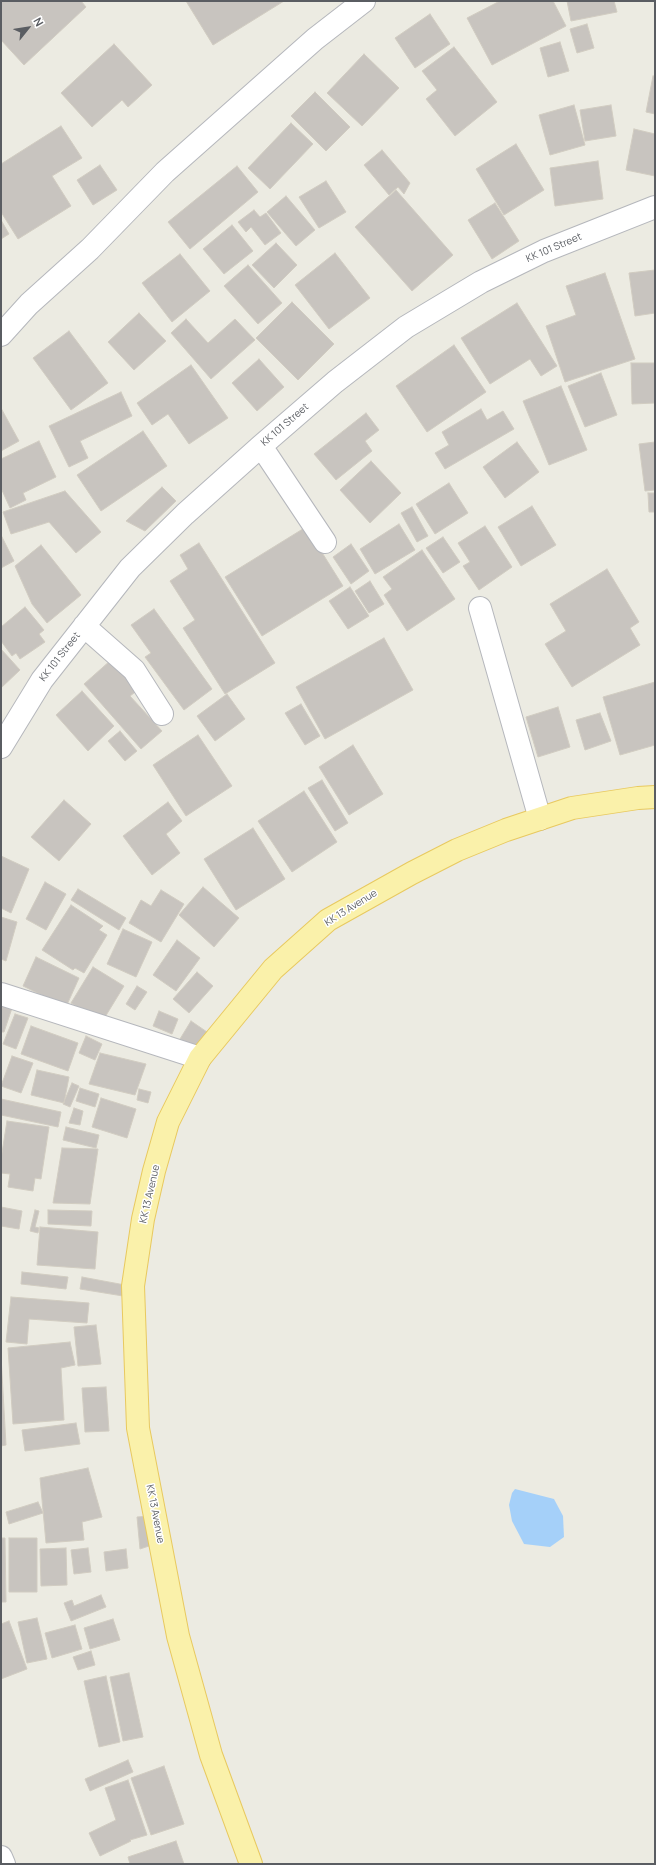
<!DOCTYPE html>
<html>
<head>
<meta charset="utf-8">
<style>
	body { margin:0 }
	#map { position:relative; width:656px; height:1865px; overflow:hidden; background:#ecebe2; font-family:Manrope,sans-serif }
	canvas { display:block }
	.frame { position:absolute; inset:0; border:2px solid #5a5d62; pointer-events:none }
	.north { position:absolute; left:8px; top:8px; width:40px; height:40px; -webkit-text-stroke:3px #fff; paint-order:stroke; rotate:60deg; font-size:11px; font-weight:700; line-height:16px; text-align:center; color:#5a5d62 }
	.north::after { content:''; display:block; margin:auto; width:14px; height:18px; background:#5a5d62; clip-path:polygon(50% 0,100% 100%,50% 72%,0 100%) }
</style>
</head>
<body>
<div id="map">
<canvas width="656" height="1865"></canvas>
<div class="frame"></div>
<div class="north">N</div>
</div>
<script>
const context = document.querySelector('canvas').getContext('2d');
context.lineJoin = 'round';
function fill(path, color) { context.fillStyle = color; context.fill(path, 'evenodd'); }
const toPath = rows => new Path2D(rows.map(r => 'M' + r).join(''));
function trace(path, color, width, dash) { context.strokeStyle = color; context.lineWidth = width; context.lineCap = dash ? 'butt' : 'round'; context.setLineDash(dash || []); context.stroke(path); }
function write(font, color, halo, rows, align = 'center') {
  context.font = font + ' Manrope,sans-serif'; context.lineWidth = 3; context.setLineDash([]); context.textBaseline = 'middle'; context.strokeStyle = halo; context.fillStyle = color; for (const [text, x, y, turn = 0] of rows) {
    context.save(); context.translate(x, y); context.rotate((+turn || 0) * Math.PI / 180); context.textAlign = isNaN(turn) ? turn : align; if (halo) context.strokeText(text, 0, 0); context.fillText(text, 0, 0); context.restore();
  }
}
const water = toPath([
	[515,1489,554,1499,563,1516,564,1537,550,1547,524,1544,512,1521,509,1505,512,1493]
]);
const building = toPath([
	[1,1,81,1,86,7,24,65,1,40,1,1],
	[186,1,284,1,213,45,186,1],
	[500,1,553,1,566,26,492,65,467,18,500,1],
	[567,1,614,1,617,12,571,21,567,1],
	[430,14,450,44,415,68,395,38,430,14],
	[587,24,594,48,577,53,570,29,587,24],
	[560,42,569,71,548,77,540,48,560,42],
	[114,44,152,85,128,107,122,100,92,127,61,93,114,44],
	[454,47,497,102,455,136,426,99,437,90,422,71,454,47],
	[364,54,399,88,362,126,327,93,364,54],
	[653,76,655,76,655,114,646,112,653,76],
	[315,92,350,127,326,151,291,116,315,92],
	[574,105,585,145,550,155,539,115,574,105],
	[611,105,616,136,585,141,580,110,611,105],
	[291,123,313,144,270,189,248,168,291,123],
	[61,126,82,158,52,176,71,206,18,239,1,212,1,164,61,126],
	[634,129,655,134,655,176,626,170,634,129],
	[516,144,544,190,504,215,476,169,516,144],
	[382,150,410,183,404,194,398,187,389,195,364,165,382,150],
	[598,161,603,199,555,206,550,168,598,161],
	[100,165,117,190,93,205,77,180,100,165],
	[237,166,258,192,190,249,168,222,237,166],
	[326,181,346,212,319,228,299,197,326,181],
	[396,190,453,255,412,291,355,227,396,190],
	[286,196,315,230,296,246,267,212,286,196],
	[495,203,519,241,492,259,468,220,495,203],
	[254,210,260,217,266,213,281,233,265,245,251,227,246,232,238,222,254,210],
	[1,220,9,234,1,239,1,220],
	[232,225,253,251,224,274,203,249,232,225],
	[276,243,297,265,274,288,252,265,276,243],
	[335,253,370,298,329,329,295,285,335,253],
	[180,254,210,291,172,322,142,283,180,254],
	[248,265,282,303,258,324,224,286,248,265],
	[655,270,655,313,635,316,629,273,655,270],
	[605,273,635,359,565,382,546,326,576,315,566,286,605,273],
	[292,302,334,344,298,380,256,338,292,302],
	[517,303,557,366,541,376,530,359,490,384,461,338,517,303],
	[139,313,166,341,134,370,108,342,139,313],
	[186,319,208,343,235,319,255,340,211,379,171,333,186,319],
	[69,331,108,383,71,410,33,358,69,331],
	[454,345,486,392,427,432,396,386,454,345],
	[259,359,284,387,257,411,232,383,259,359],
	[631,363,655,363,655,403,632,404,631,363],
	[191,365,228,418,189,444,168,414,152,425,137,403,191,365],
	[601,373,617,415,585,427,568,386,601,373],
	[561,386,587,450,549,465,523,401,561,386],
	[121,392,132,416,80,441,88,458,69,467,49,426,121,392],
	[1,408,19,441,1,451,1,408],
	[481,409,487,420,503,411,514,429,445,469,435,453,449,445,442,432,481,409],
	[366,413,379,430,365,441,372,451,336,480,314,454,366,413],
	[143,431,167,466,101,511,77,475,143,431],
	[39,441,56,477,23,493,26,500,10,508,1,488,1,459,39,441],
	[517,442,539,472,505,498,483,467,517,442],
	[655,442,655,490,645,491,639,444,655,442],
	[371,461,401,493,370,523,340,490,371,461],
	[449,483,468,513,435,534,416,504,449,483],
	[162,487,176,501,145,531,126,521,162,487],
	[65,491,101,532,76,553,49,522,11,534,3,512,65,491],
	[648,493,655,493,655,512,649,512,648,493],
	[532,506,556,545,521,566,498,527,532,506],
	[412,507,428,536,417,542,401,513,412,507],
	[399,524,415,550,375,574,360,549,399,524],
	[485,526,512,567,479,590,463,566,470,562,458,543,485,526],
	[306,527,343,586,262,636,225,577,306,527],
	[1,535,14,561,1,568,1,535],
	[443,537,460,562,443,573,426,548,443,537],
	[199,543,275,663,225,694,183,628,195,620,170,581,188,569,180,555,199,543],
	[351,544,369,571,351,584,333,557,351,544],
	[41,545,81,595,47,623,32,604,15,566,41,545],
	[422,550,455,599,407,631,384,595,392,589,383,577,422,550],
	[607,569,639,622,630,628,640,645,572,687,545,644,566,631,550,604,607,569],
	[370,581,384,604,369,613,355,591,370,581],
	[350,587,369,616,348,629,329,601,350,587],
	[25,607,44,630,39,634,45,642,20,659,16,653,12,656,1,641,1,627,25,607],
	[154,609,212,689,184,710,145,657,151,653,131,625,154,609],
	[384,638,413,690,325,739,296,687,384,638],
	[1,649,20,670,1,688,1,649],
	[111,660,138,690,130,696,162,731,141,749,84,684,111,660],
	[655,682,655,745,620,755,603,697,655,682],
	[82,691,114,726,88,751,56,715,82,691],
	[227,694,245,719,215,741,197,716,227,694],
	[301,704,320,736,305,745,285,713,301,704],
	[558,707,570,747,538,757,526,717,558,707],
	[600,713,611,741,585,750,576,720,600,713],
	[120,731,137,751,125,761,108,741,120,731],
	[198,735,232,786,186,816,153,765,198,735],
	[353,745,383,794,349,815,319,767,353,745],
	[322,780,348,823,335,831,308,788,322,780],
	[304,791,337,842,292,872,258,821,304,791],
	[64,800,91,824,59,861,31,837,64,800],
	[168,802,182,821,166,834,180,853,152,875,123,836,168,802],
	[253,828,285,879,236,910,204,859,253,828],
	[1,856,29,869,11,913,1,908,1,856],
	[45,882,66,894,46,930,26,919,45,882],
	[203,887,239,918,214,947,179,915,203,887],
	[78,889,126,918,119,930,71,900,78,889],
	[161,890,184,904,161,942,129,923,141,900,151,906,161,890],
	[71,905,103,926,99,930,107,935,84,973,75,968,73,970,42,950,71,905],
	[1,917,17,922,6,961,1,959,1,917],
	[123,929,152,942,136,977,107,964,123,929],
	[177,940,200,958,176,991,153,975,177,940],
	[36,957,79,978,66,1007,23,986,36,957],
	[93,967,124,986,102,1022,71,1003,93,967],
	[197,972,213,986,189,1013,173,999,197,972],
	[137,986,147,992,135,1010,126,1004,137,986],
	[1,1003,13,1005,4,1032,1,1032,1,1003],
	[159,1011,178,1019,172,1034,153,1026,159,1011],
	[15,1014,28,1018,16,1049,3,1044,15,1014],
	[191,1021,207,1032,197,1050,180,1039,191,1021],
	[31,1026,78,1043,68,1071,21,1054,31,1026],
	[86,1036,102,1044,95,1060,79,1053,86,1036],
	[100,1053,146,1064,135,1095,89,1084,100,1053],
	[12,1056,33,1063,21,1093,1,1086,12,1056],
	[37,1070,69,1077,64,1103,31,1095,37,1070],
	[72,1083,79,1086,70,1107,63,1104,72,1083],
	[80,1088,99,1094,95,1107,76,1101,80,1088],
	[139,1089,151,1092,148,1103,137,1100,139,1089],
	[101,1098,136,1109,127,1138,92,1127,101,1098],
	[1,1099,61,1112,58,1127,1,1115,1,1099],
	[74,1108,83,1111,80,1125,69,1123,74,1108],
	[7,1121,49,1127,41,1179,35,1178,33,1191,8,1187,10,1174,1,1173,1,1159,7,1121],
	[66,1127,99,1135,96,1148,63,1140,66,1127],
	[62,1148,98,1149,90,1204,53,1203,62,1148],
	[1,1207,22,1211,19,1229,1,1226,1,1207],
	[35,1210,39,1211,35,1227,39,1228,38,1233,30,1231,35,1210],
	[48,1210,92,1211,91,1226,48,1224,48,1210],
	[40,1227,98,1232,95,1269,37,1265,40,1227],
	[22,1272,68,1277,66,1289,21,1284,22,1272],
	[82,1277,125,1285,123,1296,80,1289,82,1277],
	[11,1297,89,1303,87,1323,29,1319,27,1344,6,1342,11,1297],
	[96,1325,101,1364,78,1366,74,1327,96,1325],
	[70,1342,75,1365,61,1368,64,1420,13,1424,8,1348,70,1342],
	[1,1356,6,1445,1,1446,1,1356],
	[106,1387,109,1431,85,1432,82,1388,106,1387],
	[76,1423,80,1444,25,1451,22,1430,76,1423],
	[88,1468,102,1517,82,1522,84,1540,46,1543,40,1478,88,1468],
	[38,1502,43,1513,9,1524,6,1512,38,1502],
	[150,1516,152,1545,140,1549,137,1517,150,1516],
	[1,1538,5,1538,6,1602,1,1602,1,1538],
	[9,1538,37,1538,37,1592,9,1592,9,1538],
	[66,1548,67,1585,41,1586,40,1549,66,1548],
	[88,1548,91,1572,74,1574,71,1550,88,1548],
	[126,1549,128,1568,106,1571,104,1552,126,1549],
	[101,1595,106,1607,71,1621,64,1603,72,1600,74,1606,101,1595],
	[37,1618,47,1659,27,1663,18,1622,37,1618],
	[113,1619,120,1640,90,1649,84,1628,113,1619],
	[9,1621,27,1669,1,1679,1,1624,9,1621],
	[75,1625,82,1649,52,1658,45,1633,75,1625],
	[91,1651,95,1665,78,1670,73,1657,91,1651],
	[129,1673,143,1737,123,1741,110,1677,129,1673],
	[106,1676,120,1742,99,1747,84,1681,106,1676],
	[128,1760,133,1772,90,1791,85,1779,128,1760],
	[164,1766,184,1824,151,1835,131,1778,164,1766],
	[128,1780,147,1835,130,1840,131,1841,100,1856,89,1833,116,1820,105,1788,128,1780],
	[176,1841,184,1864,130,1864,128,1857,176,1841]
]);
const minor = toPath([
	[1,335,29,304,90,249,165,172,315,39,364,1],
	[261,446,325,542],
	[480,608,540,819],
	[84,626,134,670,162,714],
	[1,747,42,680,130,568,185,514,261,446,335,382,406,327,481,282,544,251,655,207],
	[1,994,200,1058],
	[1,1857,4,1864]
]);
const major = toPath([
	[251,1864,211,1755,178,1636,138,1428,133,1286,143,1219,154,1171,168,1122,200,1058,273,969,328,920,412,873,457,850,506,830,572,808,638,798,655,797]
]);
const streetNames = [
	["KK 101 Street",554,248,-23],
	["KK 101 Street",285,425,-41],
	["KK 101 Street",60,657,-52],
	["KK 13 Avenue",351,908,-32],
	["KK 13 Avenue",150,1194,-77],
	["KK 13 Avenue",155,1514,79]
];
fill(water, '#a5d0f9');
fill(building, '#c8c4bf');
trace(building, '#d1ccc1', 1);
trace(minor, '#b5b7bc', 24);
trace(major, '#e8c95f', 24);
trace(minor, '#fff', 22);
trace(major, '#faf1aa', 22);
write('10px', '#5a5d62', '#fff', streetNames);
</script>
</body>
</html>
